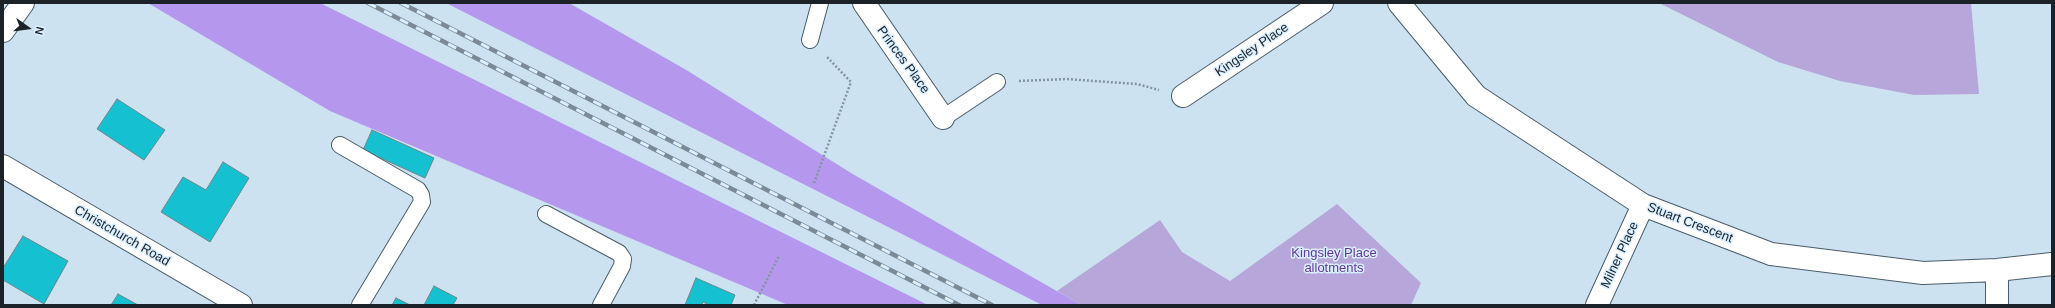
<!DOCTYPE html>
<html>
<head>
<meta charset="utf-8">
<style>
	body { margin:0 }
	#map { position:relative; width:2055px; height:308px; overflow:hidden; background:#cce2f1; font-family:Arial,sans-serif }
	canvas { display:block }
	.frame { position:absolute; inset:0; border:4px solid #1b2329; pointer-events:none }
	.north { position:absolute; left:8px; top:8px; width:40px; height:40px; -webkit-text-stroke:3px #d9efff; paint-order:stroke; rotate:104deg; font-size:11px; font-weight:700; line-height:16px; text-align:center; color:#1b2329 }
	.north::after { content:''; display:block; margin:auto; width:14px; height:18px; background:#1b2329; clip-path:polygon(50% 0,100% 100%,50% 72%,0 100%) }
</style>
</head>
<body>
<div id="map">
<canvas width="2055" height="308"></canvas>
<div class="frame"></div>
<div class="north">N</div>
</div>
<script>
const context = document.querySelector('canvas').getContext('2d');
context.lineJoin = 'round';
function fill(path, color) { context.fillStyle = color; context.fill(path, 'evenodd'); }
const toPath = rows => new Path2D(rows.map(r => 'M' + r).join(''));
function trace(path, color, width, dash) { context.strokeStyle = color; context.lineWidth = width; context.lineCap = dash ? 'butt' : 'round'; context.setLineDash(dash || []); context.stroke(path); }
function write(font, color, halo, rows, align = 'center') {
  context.font = font + ' Arial,sans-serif'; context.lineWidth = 3; context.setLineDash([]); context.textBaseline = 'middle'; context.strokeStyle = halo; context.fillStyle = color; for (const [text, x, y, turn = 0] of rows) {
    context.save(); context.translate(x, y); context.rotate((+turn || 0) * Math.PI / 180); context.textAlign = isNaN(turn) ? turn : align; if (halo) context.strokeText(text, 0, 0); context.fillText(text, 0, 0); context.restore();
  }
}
const green = toPath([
	[1659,3,1971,3,1979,94,1914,95,1840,81,1778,62],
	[1337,204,1421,283,1411,305,1081,305,1057,291,1160,220,1182,252,1230,281]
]);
const forest = toPath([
	[148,3,320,3,928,305,788,305,330,111],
	[446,3,569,3,688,71,851,173,1081,305,1042,305]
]);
const building = toPath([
	[117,99,165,130,144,160,97,129,117,99],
	[372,130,434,158,425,178,363,150,372,130],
	[223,162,249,178,210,242,161,212,183,177,206,190,223,162],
	[23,236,68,261,44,304,3,280,3,268,23,236],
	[696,278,735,295,731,305,709,305,703,302,702,305,685,305,696,278],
	[434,286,457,298,453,305,424,305,434,286],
	[118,294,138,305,111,305,118,294],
	[396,298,410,305,392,305,396,298]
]);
const path = toPath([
	[1019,81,1066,79,1137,84,1159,90],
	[814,183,851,82,826,56],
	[754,305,779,256]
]);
const lane = toPath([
	[810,40,820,3],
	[943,118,997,82],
	[340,145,418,190,421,195,422,202,360,305],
	[546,214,619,253,623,259,622,266,601,305]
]);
const street = toPath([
	[864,3,943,118],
	[1399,3,1476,96,1643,205,1771,254,1923,273,1997,270,2052,264],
	[1183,96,1322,3],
	[3,166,241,305],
	[1597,305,1643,205],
	[1997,305,1997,270]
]);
const secondary = toPath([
	[3,31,23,3]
]);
const rail = toPath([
	[368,3,959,305],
	[401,3,992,305]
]);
const streetNames = [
	["Kingsley Place",1252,50,-34],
	["Princes Place",903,60,54],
	["Stuart Crescent",1690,223,21],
	["Christchurch Road",122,236,30],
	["Milner Place",1620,255,-65]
];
const parkNames = [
	["Kingsley Place",1334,253],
	["allotments",1334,268]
];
fill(green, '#b7a6da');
fill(forest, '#b598ed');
fill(building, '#15c0d1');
trace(building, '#6c878b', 1);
trace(lane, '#4a5d6a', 18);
trace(street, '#4a5d6a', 24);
trace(secondary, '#4a5d6a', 24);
trace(path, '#8495a0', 2.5, [2, 2]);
trace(lane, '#fff', 16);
trace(street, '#fff', 22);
trace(secondary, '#fff', 22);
trace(rail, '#7b8a95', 4.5);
trace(rail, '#d9efff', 3, [9]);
write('13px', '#1b2329', '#d9efff', streetNames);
write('13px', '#61389a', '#d9efff', parkNames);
</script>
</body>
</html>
